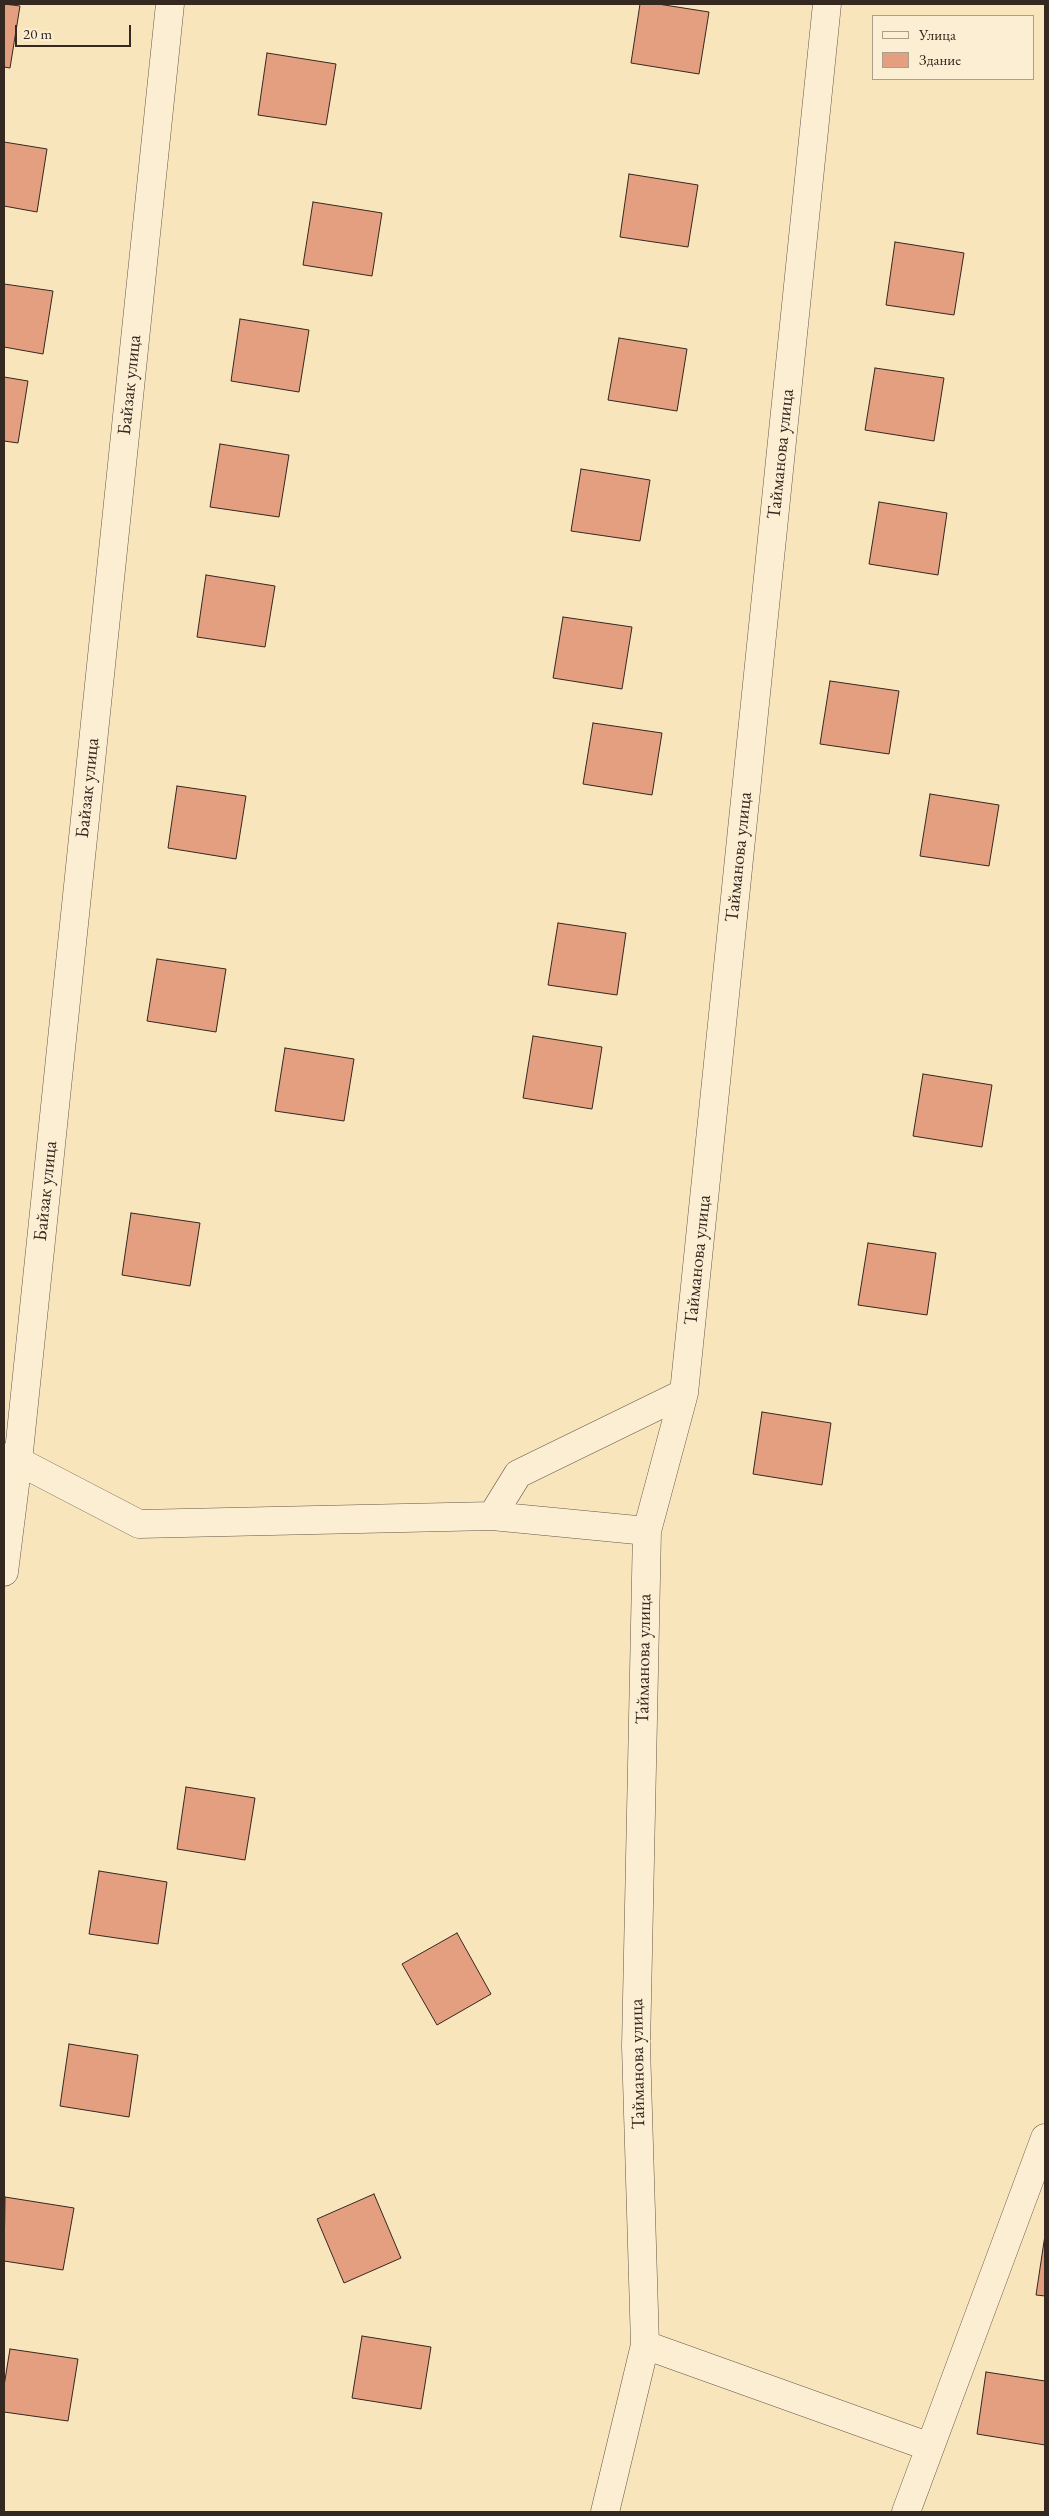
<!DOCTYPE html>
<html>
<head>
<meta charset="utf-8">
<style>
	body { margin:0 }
	#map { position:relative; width:1049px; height:2516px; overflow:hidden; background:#f9e5bc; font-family:"EB Garamond",serif }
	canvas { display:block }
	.frame { position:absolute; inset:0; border:5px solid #342820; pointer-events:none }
	.legend { position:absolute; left:872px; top:15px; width:162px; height:65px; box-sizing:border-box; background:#fbeed3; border:1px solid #ab9f8b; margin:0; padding:6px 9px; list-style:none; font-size:15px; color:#342820 }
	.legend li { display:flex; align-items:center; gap:10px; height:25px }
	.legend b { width:25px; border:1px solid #ab9f8b }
	.scale { position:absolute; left:15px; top:25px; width:116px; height:22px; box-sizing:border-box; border:2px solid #342820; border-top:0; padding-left:6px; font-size:15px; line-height:18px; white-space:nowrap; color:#342820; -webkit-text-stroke:4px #fbeed3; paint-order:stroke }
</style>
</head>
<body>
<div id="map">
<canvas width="1049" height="2516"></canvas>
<div class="frame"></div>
<ul class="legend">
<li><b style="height:6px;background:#fbeed3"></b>Улица</li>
<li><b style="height:14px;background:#e49e80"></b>Здание</li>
</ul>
<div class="scale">20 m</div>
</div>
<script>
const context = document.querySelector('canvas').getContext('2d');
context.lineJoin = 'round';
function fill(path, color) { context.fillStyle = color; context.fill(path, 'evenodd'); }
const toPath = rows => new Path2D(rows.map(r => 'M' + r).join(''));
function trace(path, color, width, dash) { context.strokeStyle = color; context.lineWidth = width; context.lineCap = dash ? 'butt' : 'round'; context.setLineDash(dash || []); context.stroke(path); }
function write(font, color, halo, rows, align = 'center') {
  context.font = font + ' "EB Garamond",serif'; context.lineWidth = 4.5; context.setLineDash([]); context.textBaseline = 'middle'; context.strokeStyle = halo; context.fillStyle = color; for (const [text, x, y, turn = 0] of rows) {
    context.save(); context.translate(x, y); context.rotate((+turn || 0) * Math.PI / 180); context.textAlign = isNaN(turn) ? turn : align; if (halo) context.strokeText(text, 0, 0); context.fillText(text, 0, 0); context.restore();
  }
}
const building = toPath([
	[4,4,20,6,10,68,4,67,4,4],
	[640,4,658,4,709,12,699,74,631,63,640,4],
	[267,53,336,64,326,125,258,115,267,53],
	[4,142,47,149,37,212,4,206,4,142],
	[629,174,698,185,688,247,620,237,629,174],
	[313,202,382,213,372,276,303,265,313,202],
	[895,242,964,253,954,315,886,305,895,242],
	[4,284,53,291,43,354,4,347,4,284],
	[240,319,309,330,299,392,231,381,240,319],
	[619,338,687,349,677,411,608,400,619,338],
	[875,368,944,378,934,441,865,430,875,368],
	[4,377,28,381,18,443,4,441,4,377],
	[220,444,289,455,279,517,210,507,220,444],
	[581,469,650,480,640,541,571,531,581,469],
	[879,502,947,513,938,575,869,564,879,502],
	[206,575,275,586,265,647,197,637,206,575],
	[563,617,632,627,622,689,553,678,563,617],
	[830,681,899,691,889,754,820,744,830,681],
	[593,723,662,733,652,795,583,784,593,723],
	[177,786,246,796,236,859,168,848,177,786],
	[930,794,999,805,989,866,920,856,930,794],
	[558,923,626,933,617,995,548,985,558,923],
	[157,959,226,969,216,1032,147,1021,157,959],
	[533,1036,602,1047,592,1109,523,1098,533,1036],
	[285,1048,354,1059,344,1121,275,1111,285,1048],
	[923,1074,992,1085,982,1147,913,1136,923,1074],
	[131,1213,200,1223,190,1286,122,1275,131,1213],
	[868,1243,936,1253,927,1315,858,1305,868,1243],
	[762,1412,831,1423,822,1485,753,1474,762,1412],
	[186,1787,255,1798,245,1860,177,1849,186,1787],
	[99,1871,167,1882,158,1944,89,1934,99,1871],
	[457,1933,491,1994,437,2025,402,1964,457,1933],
	[69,2044,138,2055,129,2117,60,2106,69,2044],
	[374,2194,401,2258,344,2283,317,2219,374,2194],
	[5,2197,74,2208,63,2270,4,2261,5,2197],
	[1045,2235,1045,2296,1036,2295,1045,2235],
	[362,2336,431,2347,421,2409,352,2398,362,2336],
	[10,2349,78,2359,68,2421,4,2412,4,2386,10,2349],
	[986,2372,1045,2381,1045,2445,977,2434,986,2372]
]);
const minor = toPath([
	[4,1457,18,1461,139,1524,492,1516,647,1531],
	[492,1516,518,1474,684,1393],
	[4,1572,18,1461,170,4],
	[645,2345,930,2447],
	[605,2512,645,2345,636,2046,647,1531,684,1393,827,4],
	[906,2512,1045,2138]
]);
const streetNames = [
	["Байзак улица",130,385,-84],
	["Тайманова улица",781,454,-84],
	["Байзак улица",88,788,-84],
	["Тайманова улица",739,857,-84],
	["Байзак улица",46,1191,-84],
	["Тайманова улица",698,1260,-84],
	["Тайманова улица",644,1659,-89],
	["Тайманова улица",638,2064,-91]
];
fill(building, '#e49e80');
trace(building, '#342820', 1);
trace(minor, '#655747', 29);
trace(minor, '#fbeed3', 28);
write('19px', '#342820', '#fbeed3', streetNames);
</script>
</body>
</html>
